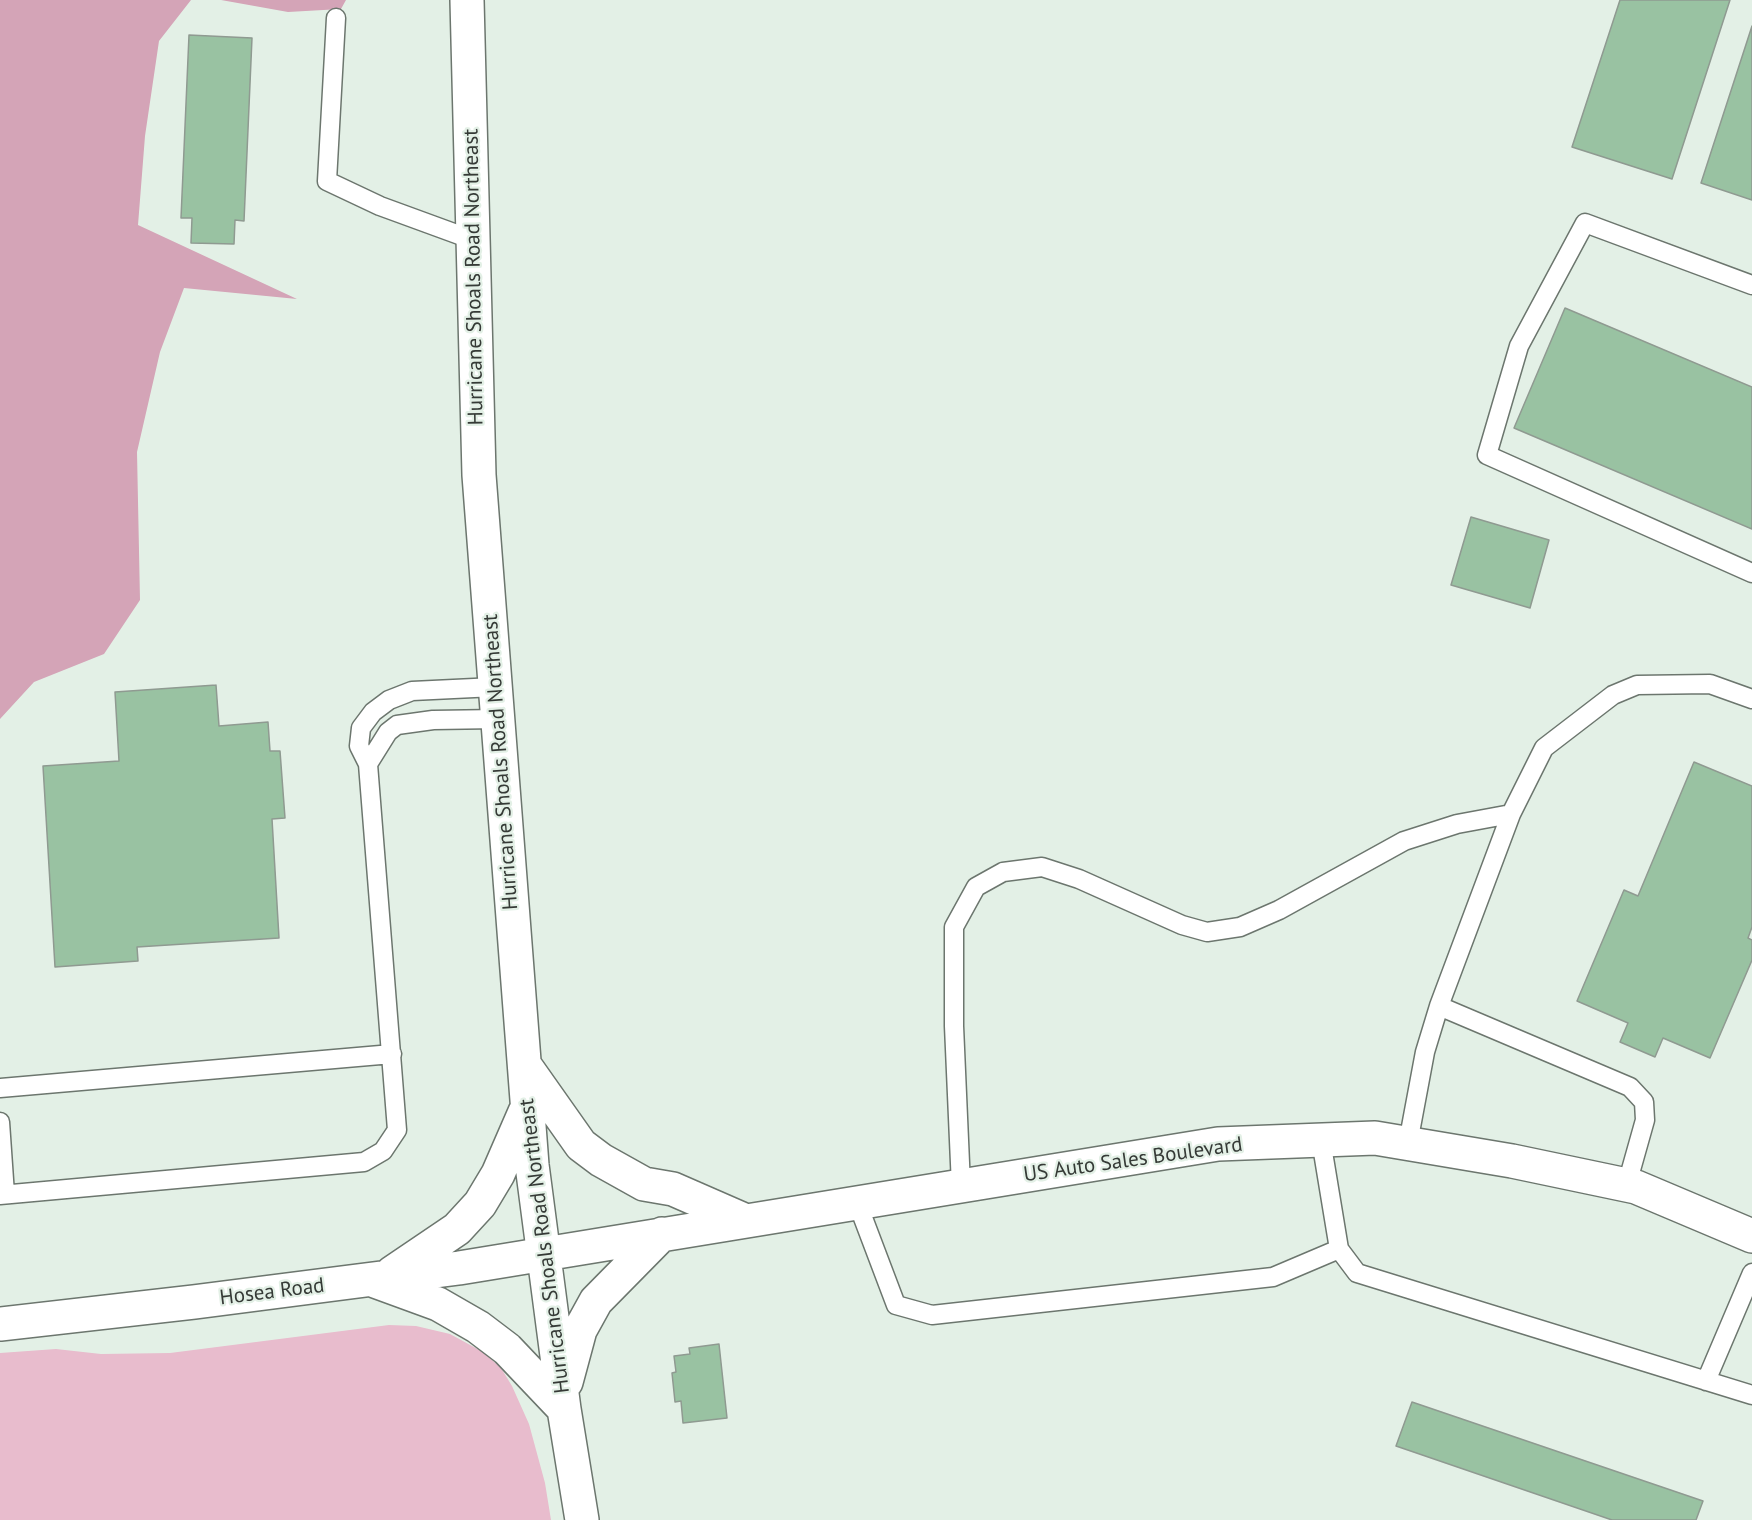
<!DOCTYPE html>
<html>
<head>
<meta charset="utf-8">
<style>
	body { margin:0 }
	canvas { display:block; background:#e3f0e6 }
</style>
</head>
<body>
<canvas width="1752" height="1520"></canvas>
<script>
const context = document.querySelector('canvas').getContext('2d');
context.lineJoin = 'round';
function fill(path, color) { context.fillStyle = color; context.fill(path, 'evenodd'); }
const toPath = rows => new Path2D(rows.map(r => 'M' + r).join(''));
function trace(path, color, width, dash) { context.strokeStyle = color; context.lineWidth = width; context.lineCap = dash ? 'butt' : 'round'; context.setLineDash(dash || []); context.stroke(path); }
function write(font, color, halo, rows, align = 'center') {
  context.font = font + ' "PT Sans",sans-serif'; context.lineWidth = 4.5; context.setLineDash([]); context.textBaseline = 'middle'; context.strokeStyle = halo; context.fillStyle = color; for (const [text, x, y, turn = 0] of rows) {
    context.save(); context.translate(x, y); context.rotate((+turn || 0) * Math.PI / 180); context.textAlign = isNaN(turn) ? turn : align; if (halo) context.strokeText(text, 0, 0); context.fillText(text, 0, 0); context.restore();
  }
}
const green = toPath([
	[389,1325,416,1326,450,1334,483,1352,501,1368,512,1386,529,1424,545,1483,551,1520,0,1520,0,1353,56,1349,101,1354,170,1353]
]);
const forest = toPath([
	[0,0,191,0,159,41,145,136,138,225,297,299,184,288,160,352,137,452,140,600,104,654,34,682,0,719],
	[221,0,346,0,341,9,288,12]
]);
const building = toPath([
	[1620,0,1730,0,1672,179,1572,147,1620,0],
	[1752,26,1752,200,1701,183,1752,26],
	[189,35,252,38,244,221,235,220,234,244,191,243,192,218,181,218,189,35],
	[1565,308,1752,387,1752,529,1514,428,1565,308],
	[1471,517,1549,540,1530,608,1451,585,1471,517],
	[216,685,219,726,268,722,270,751,280,751,285,818,272,819,279,938,137,947,138,961,55,967,43,766,119,761,115,692,216,685],
	[1694,762,1752,786,1752,927,1748,938,1752,940,1752,960,1710,1058,1663,1038,1655,1057,1620,1042,1628,1023,1577,1001,1624,890,1638,896,1694,762],
	[719,1344,727,1418,683,1423,681,1401,675,1402,672,1373,676,1372,674,1356,690,1354,689,1348,719,1344],
	[1412,1402,1703,1501,1696,1520,1612,1520,1396,1446,1412,1402]
]);
const lane = toPath([
	[336,18,327,181,380,206,473,240],
	[1752,285,1585,223,1519,346,1487,455,1752,573],
	[368,764,388,732,397,725,433,720,498,719],
	[1439,1006,1630,1087,1644,1102,1645,1120,1627,1184],
	[0,1088,392,1054],
	[0,1122,5,1194],
	[1321,1140,1339,1249,1357,1273,1752,1395],
	[1408,1143,1425,1052,1439,1006,1511,814],
	[961,1186,954,1026,954,927,976,887,1003,872,1042,867,1079,879,1182,925,1207,932,1240,927,1279,910,1404,841,1457,824,1511,814,1544,748,1613,695,1637,685,1710,684,1752,699],
	[0,1195,364,1162,383,1151,397,1130,368,764,359,746,361,728,373,712,389,700,412,691,495,687],
	[857,1202,896,1305,932,1315,1273,1277,1339,1249],
	[1706,1381,1752,1273]
]);
const secondary = toPath([
	[467,0,479,475,532,1165,564,1409,582,1520],
	[526,1067,581,1145,601,1160,644,1184,673,1189,744,1220],
	[392,1273,457,1229,480,1204,498,1174,525,1112],
	[375,1281,438,1304,478,1327,507,1349,564,1409],
	[0,1324,194,1302,459,1268,1218,1144,1375,1138,1512,1161,1636,1187,1752,1236],
	[566,1382,580,1330,596,1301,662,1234]
]);
const streetNames = [
	["Hurricane Shoals Road Northeast",474,277,-91],
	["Hurricane Shoals Road Northeast",501,762,-94],
	["US Auto Sales Boulevard",1133,1160,-8],
	["Hurricane Shoals Road Northeast",545,1246,-97],
	["Hosea Road",272,1292,-7]
];
fill(green, '#e8bccd');
fill(forest, '#d4a4b7');
fill(building, '#99c2a2');
trace(building, '#8f9a91', 1.5);
trace(lane, '#6c766e', 21);
trace(secondary, '#6c766e', 36);
trace(lane, '#fff', 18);
trace(secondary, '#fff', 33);
write('21px', '#353a36', '#e3f0e6', streetNames);
</script>
</body>
</html>
